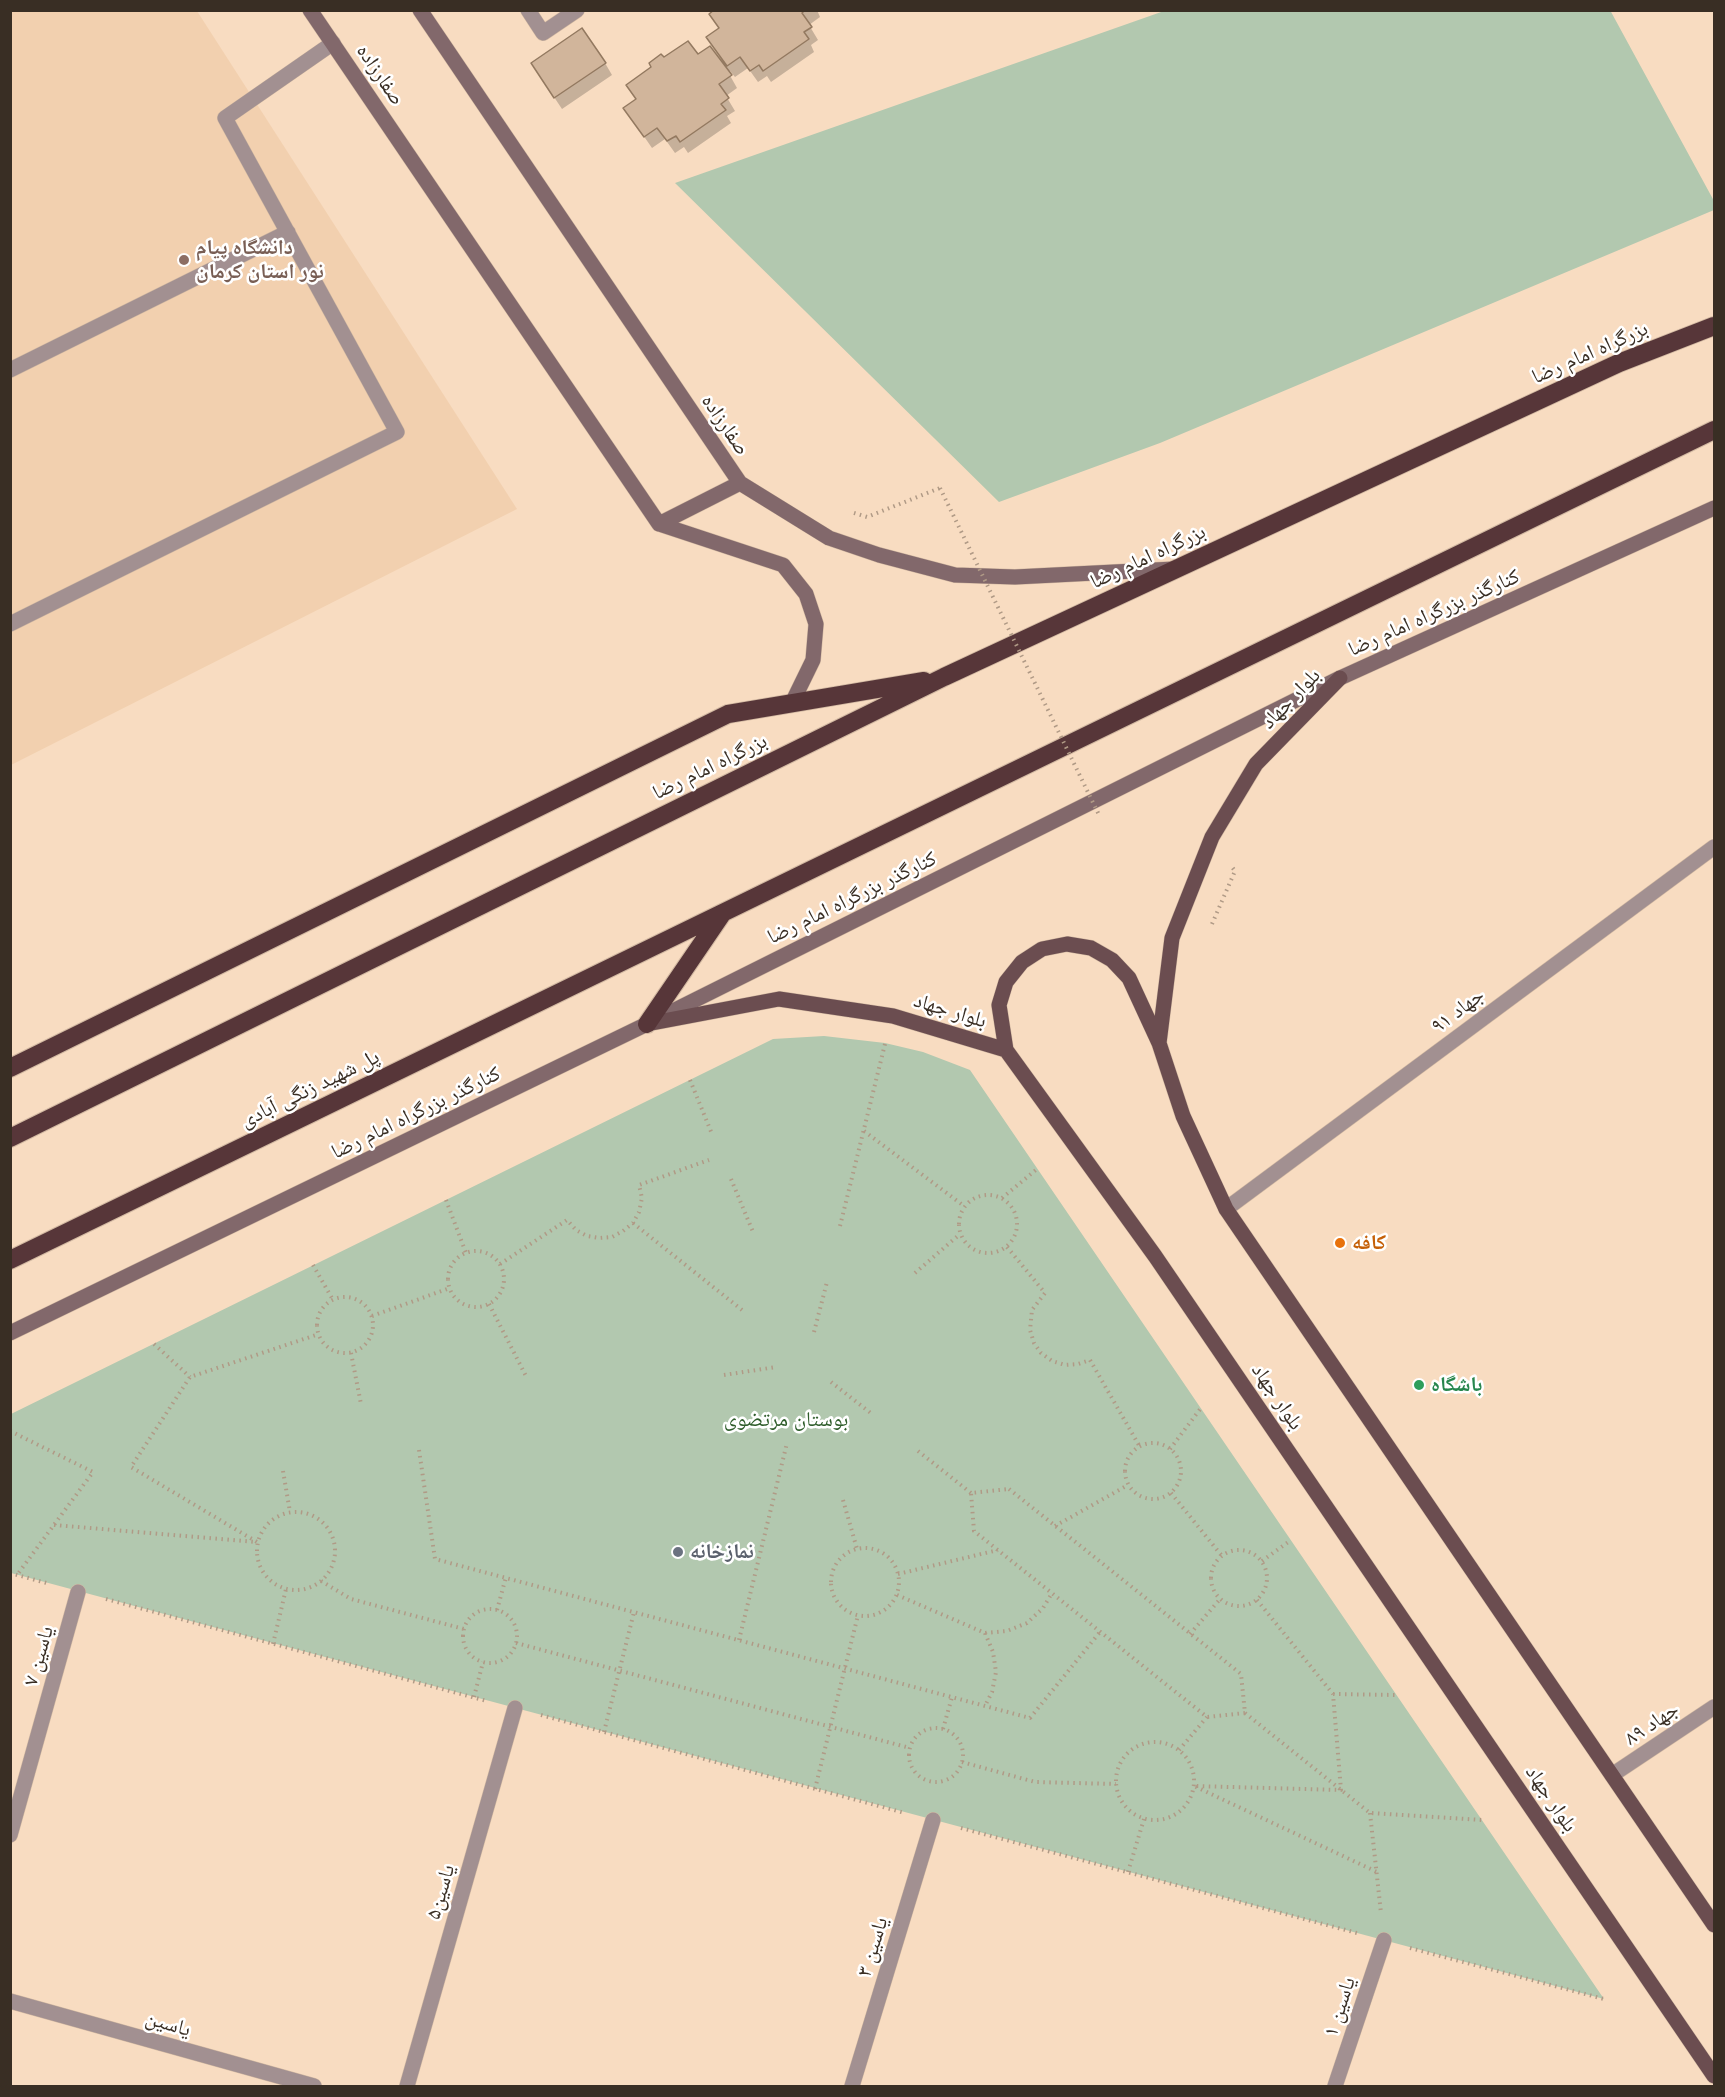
<!DOCTYPE html>
<html>
<head>
<meta charset="utf-8">
<style>
	body { margin:0 }
	#map { position:relative; width:1725px; height:2097px; overflow:hidden; background:#f8dcc1; font-family:"PT Sans",sans-serif }
	canvas { display:block }
	.frame { position:absolute; inset:0; border:12px solid #392e24; pointer-events:none }
</style>
</head>
<body>
<div id="map">
<canvas width="1725" height="2097"></canvas>
<div class="frame"></div>
</div>
<script>
const context = document.querySelector('canvas').getContext('2d');
context.lineJoin = 'round';
function fill(path, color) { context.fillStyle = color; context.fill(path, 'evenodd'); }
const toPath = rows => new Path2D(rows.map(r => 'M' + r).join(''));
function trace(path, color, width, dash) { context.strokeStyle = color; context.lineWidth = width; context.lineCap = dash ? 'butt' : 'round'; context.setLineDash(dash || []); context.stroke(path); }
function write(font, color, halo, rows, align = 'center') {
  context.font = font + ' "PT Sans","Noto Naskh Arabic",sans-serif'; context.lineWidth = 5; context.setLineDash([]); context.textBaseline = 'middle'; context.strokeStyle = halo; context.fillStyle = color; for (const [text, x, y, turn = 0] of rows) {
    context.save(); context.translate(x, y); context.rotate((+turn || 0) * Math.PI / 180); context.textAlign = isNaN(turn) ? turn : align; if (halo) context.strokeText(text, 0, 0); context.fillText(text, 0, 0); context.restore();
  }
}
const built = toPath([
	[11,11,197,11,517,509,11,765]
]);
const green = toPath([
	[1610,10,1714,201,1714,210,1160,443,999,502,675,183,1164,11],
	[824,1036,885,1043,923,1052,970,1070,1604,1999,11,1573,11,1414,773,1039]
]);
const shadow = toPath([
	[716,10,817,10,820,17,809,25,818,40,811,45,814,52,771,82,767,76,758,82,748,68,735,77,730,71,728,72,737,88,726,96,735,111,727,116,731,123,688,153,684,147,675,153,665,139,652,148,625,109,636,100,628,85,664,59,698,56,720,62,722,60,708,38,720,29],
	[605,63,612,75,562,109,540,76]
]);
const building = toPath([
	[714,10,805,10,802,13,812,27,804,32,809,39,763,71,759,65,750,71,740,57,727,66,706,37,719,28,709,14,714,10],
	[582,28,606,63,554,98,531,63,582,28],
	[688,41,698,54,710,46,732,75,719,84,729,98,721,104,726,110,680,142,676,136,667,141,657,128,644,137,623,108,636,99,626,85,651,67,649,63,661,54,664,57,688,41]
]);
const path = toPath([
	[854,513,867,517,940,488],
	[1212,924,1235,871,1232,867],
	[690,1080,712,1134],
	[864,1131,964,1206],
	[731,1179,753,1232],
	'959 1224a29 29 0 1 1 58 0a29 29 0 1 1-58 0Z',
	[1002,1198,1037,1169],
	[446,1200,466,1253],
	[633,1223,742,1310],
	[840,1226,885,1044],
	[1007,1247,1045,1293,1032,1310,1030,1330,1034,1343,1041,1353,1052,1361,1065,1365,1078,1364,1090,1360,1140,1447],
	'448 1279a28 28 0 1 1 56 0a28 28 0 1 1-56 0Z',
	[500,1264,567,1220,576,1230,587,1236,599,1238,612,1237,623,1231,633,1223,639,1212,642,1198,639,1185,709,1160],
	[313,1265,333,1300],
	[915,1273,960,1234],
	'317 1325a28 28 0 1 1 56 0a28 28 0 1 1-56 0Z',
	[489,1304,527,1378],
	[372,1316,450,1288],
	[814,1332,827,1282],
	[154,1344,190,1377],
	[351,1353,361,1404],
	[724,1375,776,1367],
	[831,1382,872,1414],
	[10,1431,93,1472,17,1575],
	'1125 1471a28 28 0 1 1 56 0a28 28 0 1 1-56 0Z',
	[1170,1449,1201,1408],
	[419,1450,435,1559,1030,1718,1100,1632],
	[918,1451,971,1493],
	[283,1471,290,1512],
	[1009,1489,1241,1674,1245,1713,1207,1717,974,1531,971,1493,1009,1489],
	[1171,1493,1222,1556],
	[843,1500,857,1549],
	'257 1551a39 39 0 1 1 78 0a39 39 0 1 1-78 0Z',
	[54,1525,257,1542,131,1467,190,1377,319,1334],
	[1055,1526,1128,1485],
	'831 1582a34 34 0 1 1 68 0a34 34 0 1 1-68 0Z',
	'1211 1578a28 28 0 1 1 56 0a28 28 0 1 1-56 0Z',
	[1262,1561,1291,1540],
	[10,1573,50,1584],
	[898,1574,998,1550],
	[321,1581,351,1599,464,1629],
	[897,1595,985,1633,1007,1631,1027,1623,1043,1608,1052,1593],
	[106,1599,487,1701],
	[1257,1600,1333,1694,1341,1790,1194,1786,1377,1872],
	'463 1636a27 27 0 1 1 54 0a27 27 0 1 1-54 0Z',
	[497,1610,506,1577],
	[985,1633,993,1652,996,1672,992,1692,985,1706],
	[1190,1634,1221,1598],
	[739,1640,787,1443],
	[516,1643,910,1748],
	[273,1644,286,1589],
	[1333,1694,1396,1695],
	[474,1697,483,1662],
	[1245,1713,1370,1813,1482,1820],
	[541,1715,905,1813],
	'909 1755a27 27 0 1 1 54 0a27 27 0 1 1-54 0Z',
	[943,1729,952,1697],
	[604,1732,634,1612],
	'1116 1781a39 39 0 1 1 78 0a39 39 0 1 1-78 0Z',
	[1179,1750,1207,1717],
	[962,1762,1035,1782,1116,1784],
	[815,1789,858,1615],
	[1370,1813,1381,1913],
	[961,1828,1357,1933],
	[1128,1872,1144,1819],
	[1410,1948,1604,1999]
]);
const lane = toPath([
	[10,370,288,232],
	[10,624,397,432,225,118,333,43]
]);
const street = toPath([
	[528,10,543,33,577,10],
	[1226,1209,1714,847],
	[1612,1775,1714,1707],
	[10,1835,78,1592],
	[10,2001,314,2086],
	[407,2086,515,1708],
	[852,2086,933,1820],
	[1335,2086,1384,1940]
]);
const secondary = toPath([
	[310,10,659,524,783,565,806,594,816,624,813,660,792,703],
	[420,10,740,483,829,538,879,555,955,575,1015,577,1174,569],
	[659,524,740,483],
	[10,1333,647,1024,1340,678,1714,508]
]);
const primary = toPath([
	[1340,678,1256,764,1212,837,1172,938,1159,1043,1183,1116,1226,1209,1714,1925],
	[647,1024,779,999,893,1016,1006,1050,1155,1256,1714,2076],
	[1006,1050,999,1005,1006,982,1022,962,1042,949,1067,944,1091,948,1112,960,1129,978,1159,1043]
]);
const highway = toPath([
	[647,1024,722,914],
	[10,1068,728,714,924,681],
	[10,1138,944,677,1619,363,1714,326],
	[10,1260,1714,430]
]);
const pathBridge = toPath([
	[940,488,1100,817]
]);
const markers = [
	[184,260,6,"#8d6e63"],
	[1340,1243,6,"#e8710a"],
	[1419,1385,6,"#2e9e5b"],
	[678,1552,6,"#6b7280"]
];
const streetNames = [
	["صفارزاده",380,75,56],
	["بزرگراه امام رضا",1590,353,-24],
	["صفارزاده",725,425,56],
	["بزرگراه امام رضا",1148,557,-25],
	["کنارگذر بزرگراه امام رضا",1434,613,-24],
	["بلوار جهاد",1291,699,-46],
	["بزرگراه امام رضا",710,767,-26],
	["کنارگذر بزرگراه امام رضا",852,898,-26],
	["بلوار جهاد",950,1011,17],
	["جهاد ۹۱",1458,1011,-37],
	["پل شهید زنگی آبادی",310,1089,-26],
	["کنارگذر بزرگراه امام رضا",416,1113,-26],
	["بلوار جهاد",1277,1397,56],
	["یاسین ۷",39,1656,-74],
	["جهاد ۸۹",1652,1724,-34],
	["بلوار جهاد",1551,1799,56],
	["یاسین۵",441,1892,-74],
	["یاسین ۳",873,1947,-73],
	["یاسین ۱",1340,2007,-72],
	["یاسین",168,2024,16]
];
const educationNames = [
	["دانشگاه پیام",196,248],
	["نور استان کرمان",196,272]
];
const foodNames = [
	["کافه",1352,1243]
];
const leisureNames = [
	["باشگاه",1431,1385]
];
const parkNames = [
	["بوستان مرتضوی",786,1420]
];
const worshipNames = [
	["نمازخانه",690,1552]
];
fill(built, '#f2d0af');
fill(green, '#b2c8af');
fill(shadow, '#0003');
fill(building, '#d1b59b');
trace(building, '#937960', 1.5);
trace(lane, '#d2b9a2', 16);
trace(street, '#d2b9a2', 16);
trace(secondary, '#d2b9a2', 16);
trace(primary, '#d2b9a2', 16);
trace(highway, '#d2b9a2', 20);
trace(path, '#b09a86', 4, [1.5, 4.5]);
trace(lane, '#a29091', 15);
trace(street, '#a29091', 15);
trace(secondary, '#82686b', 15);
trace(primary, '#6b4d50', 15);
trace(highway, '#573639', 18);
trace(pathBridge, '#b09a86', 4, [1.5, 4.5]);
for (const [x, y, r, color] of markers) { const dot = new Path2D(); dot.arc(x, y, r, 0, 2 * Math.PI); context.fillStyle = color; context.fill(dot); trace(dot, '#fff', 2); }
write('21px', '#392e24', '#fff', streetNames);
write('bold 21px', '#785e54', '#fff', educationNames, 'left');
write('bold 21px', '#c56008', '#fff', foodNames, 'left');
write('bold 21px', '#27864d', '#fff', leisureNames, 'left');
write('21px', '#2f5d2b', '#fff', parkNames);
write('bold 21px', '#5b616d', '#fff', worshipNames, 'left');
</script>
</body>
</html>
